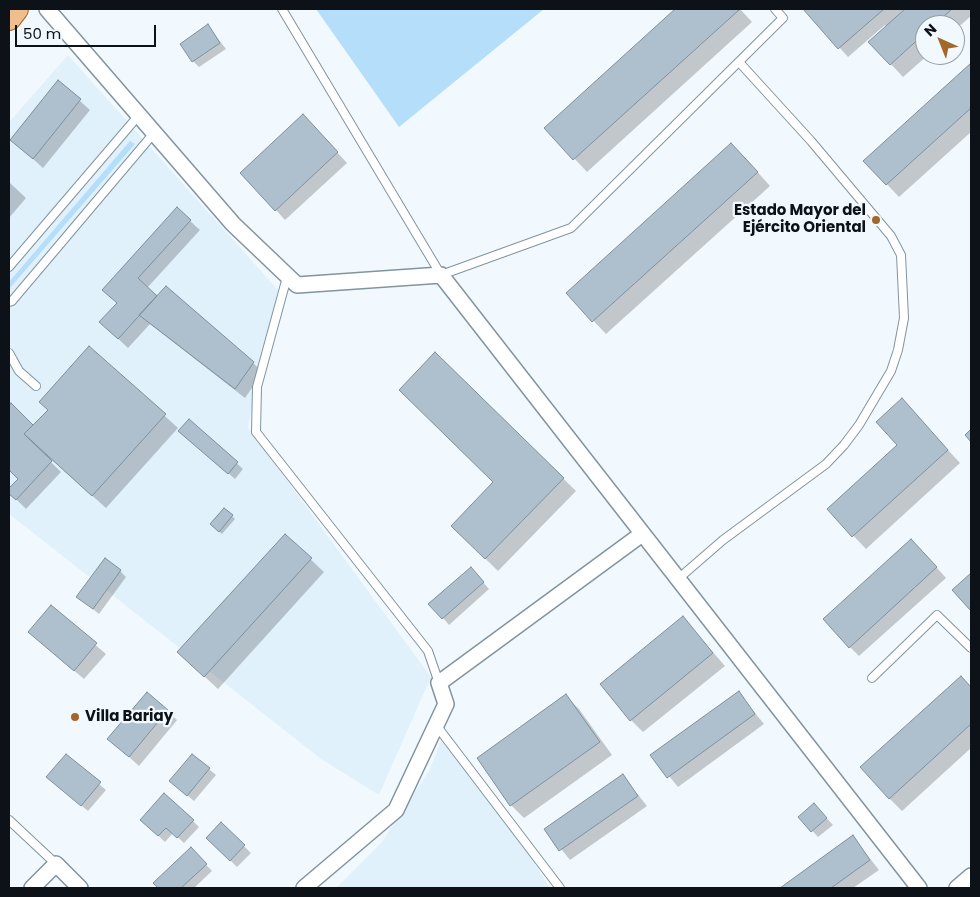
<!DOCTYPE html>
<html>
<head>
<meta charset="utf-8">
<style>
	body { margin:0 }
	#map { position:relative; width:980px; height:897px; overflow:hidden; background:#f2f9fe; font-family:Poppins,sans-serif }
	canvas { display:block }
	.frame { position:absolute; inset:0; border:10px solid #0c1217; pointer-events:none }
	.north { position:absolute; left:915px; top:15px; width:50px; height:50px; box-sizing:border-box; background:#f2f9fe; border:1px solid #969da2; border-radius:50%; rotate:316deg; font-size:14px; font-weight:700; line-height:20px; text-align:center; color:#0c1217 }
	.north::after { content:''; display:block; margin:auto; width:18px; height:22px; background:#a4672a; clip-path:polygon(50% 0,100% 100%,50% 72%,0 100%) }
	.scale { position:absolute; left:15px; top:25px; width:141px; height:22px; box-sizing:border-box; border:2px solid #0c1217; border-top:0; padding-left:6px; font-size:15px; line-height:18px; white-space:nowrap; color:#0c1217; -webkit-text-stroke:4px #f2f9fe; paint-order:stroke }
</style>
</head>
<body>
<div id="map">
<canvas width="980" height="897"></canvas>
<div class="frame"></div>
<div class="north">N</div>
<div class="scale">50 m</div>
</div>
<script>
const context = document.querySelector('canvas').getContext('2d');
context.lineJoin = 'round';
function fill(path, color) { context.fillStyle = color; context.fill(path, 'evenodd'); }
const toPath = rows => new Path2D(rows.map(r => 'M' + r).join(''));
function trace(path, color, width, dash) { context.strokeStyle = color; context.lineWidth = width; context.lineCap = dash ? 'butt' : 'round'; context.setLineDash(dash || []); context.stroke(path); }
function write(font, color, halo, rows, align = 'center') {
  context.font = font + ' Poppins,sans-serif'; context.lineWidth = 4.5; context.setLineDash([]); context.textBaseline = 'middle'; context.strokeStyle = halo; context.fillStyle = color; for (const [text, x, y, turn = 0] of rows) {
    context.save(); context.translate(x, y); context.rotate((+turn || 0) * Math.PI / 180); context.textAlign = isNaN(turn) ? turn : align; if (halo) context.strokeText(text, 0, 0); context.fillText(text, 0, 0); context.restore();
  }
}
const built = toPath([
	[68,55,278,290,248,427,431,677,379,795,321,759,9,514,9,122],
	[443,734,518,837,550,888,336,888,381,843,430,769]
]);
const green = toPath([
	[316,9,544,9,399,127],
	[130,141,135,144,9,289,9,282]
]);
const shadow = toPath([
	[677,9,740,9,752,22,587,172,546,128],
	[805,9,902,9,904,11,907,9,971,9,971,16,955,30,955,25,925,25,925,55,928,55,903,77,870,42,887,27,885,25,848,57],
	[208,26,226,49,199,67,193,61],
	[971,64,971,132,899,197,865,161],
	[59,82,90,110,43,168,12,140],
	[313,126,347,163,285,220,242,173],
	[744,157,770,186,606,334,567,293],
	[9,182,26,198,9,218],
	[190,221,200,230,147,288,253,363,263,372,245,398,150,324,128,348,111,332,118,303,104,290],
	[90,348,178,428,106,508,50,458,48,459,61,472,26,509,9,492,20,479,9,469,9,408,11,405,33,427,49,411],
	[435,354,576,491,498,571,452,526,495,482],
	[914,413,960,463,866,549,828,509,899,445],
	[189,420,243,469,235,479,186,437],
	[232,516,235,519,222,534,214,527],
	[285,535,324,572,218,689,192,665],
	[921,550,946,578,859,656,850,647],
	[120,571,126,577,99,614,78,597],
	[477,575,489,589,449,625,443,618],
	[51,607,106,654,84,679,40,642],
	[683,618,725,666,643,732,631,720],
	[961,677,971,687,971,748,902,811,889,798],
	[738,692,764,724,678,787,652,755],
	[566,696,579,709,612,755,524,818,511,805,478,758],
	[167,711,177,720,139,766,109,739],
	[192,755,216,775,194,801,177,787],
	[66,756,106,790,88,811,54,783],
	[623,776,647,806,570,860,546,830],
	[820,811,833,825,818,837,800,817],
	[193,821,199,827,184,843,173,833,165,842,148,826],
	[221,824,251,853,237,867,208,838],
	[853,837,879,870,853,888,782,888],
	[191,849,212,871,194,888,160,888,155,883]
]);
const building = toPath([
	[675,9,740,9,573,160,544,128,675,9],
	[803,9,884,9,838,49,803,9],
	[905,9,952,9,934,25,925,25,925,33,890,65,868,42,905,9],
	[208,24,220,43,192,62,180,44,208,24],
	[971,63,971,108,886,185,863,161,971,63],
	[58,80,81,99,33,159,10,140,58,80],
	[303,114,338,152,275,211,240,173,303,114],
	[731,143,758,172,592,322,566,293,731,143],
	[177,207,191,220,138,278,157,296,118,339,99,322,117,303,102,290,177,207],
	[166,286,254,362,235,389,139,315,166,286],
	[89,346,166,414,92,496,24,434,48,410,39,402,89,346],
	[435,352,564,478,485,559,451,526,493,482,399,390,435,352],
	[902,398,948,450,852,537,827,509,897,445,876,422,902,398],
	[11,403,33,425,24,434,52,461,16,500,9,494,9,488,18,479,9,470,9,406,11,403],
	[189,419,238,462,228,474,178,431,189,419],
	[971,429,971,442,965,435,971,429],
	[224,508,233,515,219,532,210,524,224,508],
	[285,534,312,558,204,677,177,652,285,534],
	[911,539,937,567,849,648,823,619,911,539],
	[105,558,121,570,93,609,76,597,105,558],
	[471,567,484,582,442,619,428,604,471,567],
	[971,573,971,611,952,590,971,573],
	[51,605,97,643,74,671,28,632,51,605],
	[683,616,713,653,630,721,600,684,683,616],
	[961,676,971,687,971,724,889,799,860,767,961,676],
	[739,691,755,714,667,778,650,755,739,691],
	[147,692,168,710,129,757,107,739,147,692],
	[566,694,600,742,510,806,477,758,566,694],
	[66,754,101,782,81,806,46,777,66,754],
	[192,754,210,768,187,796,169,781,192,754],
	[623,774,638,796,559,851,544,829,623,774],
	[164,793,194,820,177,838,166,828,158,836,140,820,164,793],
	[814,803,827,818,811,832,798,817,814,803],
	[221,822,245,845,230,861,206,838,221,822],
	[853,835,870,860,831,888,780,888,853,835],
	[191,847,207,864,181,888,158,888,153,883,191,847]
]);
const lane = toPath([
	[282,9,441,275,571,228,783,18,775,9],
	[9,267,139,115],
	[287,277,257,387,256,432,428,651,439,683],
	[9,302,12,301,154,133],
	[9,353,19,371,36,386],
	[678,579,723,540,826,464,844,445,859,425,891,371,898,350,904,318,901,255,891,236,811,141,739,62],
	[872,678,937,615,971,648],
	[436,725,560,888],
	[9,820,56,864]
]);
const street = toPath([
	[47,9,233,224,297,285,441,275,919,888],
	[32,888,56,864,80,888],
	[304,888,396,810,446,704,439,683,642,534],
	[957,888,971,876]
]);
const primary = toPath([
	[9,18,16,9]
]);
const markers = [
	[876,220,5,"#a4672a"],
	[75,717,5,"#a4672a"]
];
const poiNames = [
	["Estado Mayor del",866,211],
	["Ejército Oriental",866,228],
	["Villa Bariay",85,717,"left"]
];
fill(built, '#e1f1fc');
fill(green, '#b4def9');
fill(shadow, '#0003');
fill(building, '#aec0cd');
trace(building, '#7e909b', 1);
trace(lane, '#82949f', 10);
trace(street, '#82949f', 18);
trace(primary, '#9a6632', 26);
trace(lane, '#fff', 8);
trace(street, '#fff', 15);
trace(primary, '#f0be8d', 24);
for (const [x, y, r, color] of markers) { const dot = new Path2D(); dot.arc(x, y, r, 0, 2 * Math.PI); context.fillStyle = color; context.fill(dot); trace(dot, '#f2f9fe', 2); }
write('bold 15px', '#0c1217', '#f2f9fe', poiNames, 'right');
</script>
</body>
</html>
